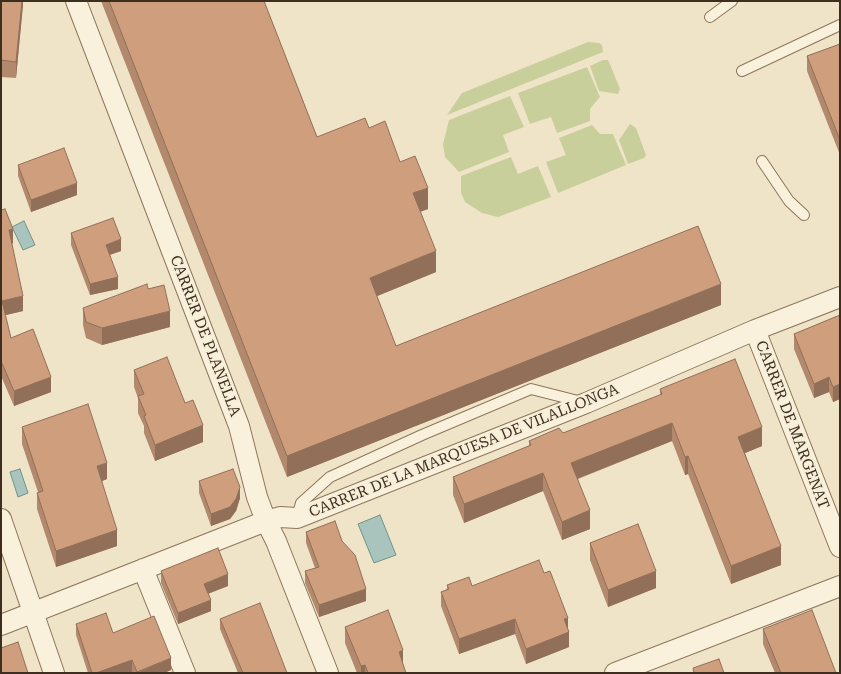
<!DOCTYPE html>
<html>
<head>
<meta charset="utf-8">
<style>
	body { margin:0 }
	#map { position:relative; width:841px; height:674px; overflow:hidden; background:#f0e4c8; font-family:"Roboto Serif",serif }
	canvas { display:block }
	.frame { position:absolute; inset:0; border:2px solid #3d2e20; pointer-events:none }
</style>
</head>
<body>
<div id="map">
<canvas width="841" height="674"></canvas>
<div class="frame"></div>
</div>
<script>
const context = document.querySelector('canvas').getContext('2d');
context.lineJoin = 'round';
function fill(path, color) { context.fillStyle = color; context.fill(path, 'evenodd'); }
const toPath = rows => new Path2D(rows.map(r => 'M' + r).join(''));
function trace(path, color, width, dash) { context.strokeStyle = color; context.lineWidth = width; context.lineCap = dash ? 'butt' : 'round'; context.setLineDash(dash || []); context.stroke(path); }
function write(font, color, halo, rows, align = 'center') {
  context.font = font + ' "Roboto Serif",serif'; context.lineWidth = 4; context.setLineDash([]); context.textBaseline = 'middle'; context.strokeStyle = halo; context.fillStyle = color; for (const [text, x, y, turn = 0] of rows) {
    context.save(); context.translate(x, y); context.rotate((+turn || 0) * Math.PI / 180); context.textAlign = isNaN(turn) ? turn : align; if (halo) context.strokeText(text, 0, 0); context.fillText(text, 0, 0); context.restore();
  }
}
const green = toPath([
	[588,42,599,43,602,45,603,52,447,115,462,93],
	[603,60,608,60,610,64,620,89,618,94,599,91,590,66],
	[587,67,600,97,590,109,590,121,557,133,551,117,530,124,518,93],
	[510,96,524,127,503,135,509,152,459,172,445,157,443,144,449,120],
	[630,124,636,128,646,155,644,158,628,164,619,140],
	[592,125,600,134,613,134,626,165,558,193,546,162,566,155,559,138],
	[511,157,518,174,538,166,551,197,498,217,482,213,465,202,461,193,461,176]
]);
const water = toPath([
	[24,221,35,245,23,250,12,227,24,221],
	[20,469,28,493,18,497,10,472,20,469],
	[380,515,396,555,374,563,358,524,380,515]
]);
const lane = toPath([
	[710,17,732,1],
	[742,71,840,25],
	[762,161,789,201,804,215],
	[297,517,301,503,330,477,422,435,531,389,582,402]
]);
const street = toPath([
	[76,1,239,426,257,497,266,521,276,541,328,673],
	[755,330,840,547],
	[1,519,54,673],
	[143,569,185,673],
	[1,625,266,521,280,517,297,518,586,403,755,330,840,297],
	[615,673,840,586]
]);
const wall = toPath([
	[1,1,23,1,16,78,1,77],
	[101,1,264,1,317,137,369,128,400,162,428,209,420,212,436,272,377,296,396,346,721,305,287,477],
	[840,44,840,155,807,71,807,56],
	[18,165,77,195,31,212,18,176],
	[1,210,13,243,12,244,23,311,5,315,11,338,51,392,14,406,1,376],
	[71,233,121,251,110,255,118,289,90,295,71,245],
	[83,308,170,327,102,345,86,338,83,325],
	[840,315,840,399,833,402,829,392,814,398,794,349,794,334],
	[134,370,185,403,203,442,155,461,144,433,144,426,138,413,138,398,134,387],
	[660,389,762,446,745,453,781,565,731,584,688,474,685,475,672,441,578,479,590,529,562,540,543,491,464,523,453,495,453,477,529,446,529,441,563,433,660,395],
	[22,427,107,479,102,481,117,546,56,567,37,509,37,493,38,492,22,444],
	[199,481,240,498,236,511,230,519,211,526,199,493],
	[306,532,342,541,366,601,319,617,305,583,305,571,315,568,306,543],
	[590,543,656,588,608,607,590,560],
	[161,571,228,586,208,594,211,611,178,624,161,583],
	[447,585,472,586,568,629,569,647,526,664,515,634,459,654,441,606,441,592,447,589],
	[220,619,287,673,238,673,220,629],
	[76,624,113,633,171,670,164,673,132,673,132,672,129,673,88,673,76,635],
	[345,627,403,664,406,673,357,673,345,643],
	[763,629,836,673,775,673,763,644]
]);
const shadedWall = toPath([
	[22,1,23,1,23,6,16,78,16,62],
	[77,183,77,195,31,212,31,200],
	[428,188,428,209,413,214,413,193],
	[13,229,13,243,9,245,9,230],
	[121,239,121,251,106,256,106,245],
	[436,251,436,272,370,299,370,278],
	[118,277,118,289,90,295,90,284],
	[721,284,721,305,287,477,287,456],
	[23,296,23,311,2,316,2,301],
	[170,311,170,327,102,345,102,328],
	[51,377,51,392,14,406,14,391],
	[829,377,829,392,814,398,814,384],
	[840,384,840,399,833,402,833,387],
	[672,423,672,441,571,481,571,463],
	[203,425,203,442,155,461,155,445],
	[762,427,762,446,738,456,738,437],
	[688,456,688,474,685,475,685,457],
	[107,463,107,479,97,483,97,466],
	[543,473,543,491,464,523,464,504],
	[240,487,240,498,236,511,230,519,211,526,211,514],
	[590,510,590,529,562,540,562,522],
	[117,530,117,546,56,567,56,551],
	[781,546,781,565,731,584,731,566],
	[656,571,656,588,608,607,608,590],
	[228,574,228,586,204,595,204,584],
	[366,589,366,601,319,617,319,605],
	[211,600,211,611,178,624,178,613],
	[568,618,568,633,564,619],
	[515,619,515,634,459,654,459,639],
	[569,632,569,647,526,664,526,649],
	[403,650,403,667,399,652],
	[171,658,171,670,164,673,137,673],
	[132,660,132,672,129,673,96,673],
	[365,665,365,673,361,673,361,666]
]);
const building = toPath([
	[1,1,22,1,16,62,1,60,1,1],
	[109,1,264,1,317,137,365,118,369,128,385,121,400,162,415,156,428,188,413,193,436,251,370,278,396,346,698,226,721,284,287,456,109,1],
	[840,44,840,140,807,56,840,44],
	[64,148,77,183,31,200,18,165,64,148],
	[5,209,13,229,9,230,23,296,2,301,11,338,33,329,51,377,14,391,1,361,1,210,5,209],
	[113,218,121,239,106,245,118,277,90,284,71,233,113,218],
	[147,284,148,289,164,285,170,311,102,328,86,322,83,308,147,284],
	[840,315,840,384,833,387,829,377,814,384,794,334,840,315],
	[167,357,185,403,193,400,203,425,155,445,144,416,146,415,138,396,144,394,134,370,167,357],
	[735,359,762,427,738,437,781,546,731,566,688,456,685,457,672,423,571,463,590,510,562,522,543,473,464,504,453,477,531,445,529,441,559,428,563,433,662,394,660,389,735,359],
	[88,404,107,463,97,466,117,530,56,551,37,493,43,491,22,427,88,404],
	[233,469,240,487,236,499,230,507,211,514,199,481,233,469],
	[335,521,342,541,355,555,366,589,319,605,305,571,319,567,306,532,335,521],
	[638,524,656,571,608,590,590,543,638,524],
	[218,548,228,574,204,584,211,600,178,613,161,571,218,548],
	[539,560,544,573,550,571,568,618,564,619,569,632,526,649,515,619,459,639,441,592,449,589,447,585,469,577,472,586,539,560],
	[260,603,287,673,243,673,220,619,260,603],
	[388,610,403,650,399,652,406,673,368,673,365,665,361,666,345,627,388,610],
	[812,610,836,673,781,673,763,629,812,610],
	[106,613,113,633,154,616,171,658,137,672,132,660,96,673,92,673,76,624,106,613],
	[18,642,28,673,1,673,1,648,18,642],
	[719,659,724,673,694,673,693,668,719,659]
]);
const streetNames = [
	["CARRER DE PLANELLA",205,336,69],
	["CARRER DE MARGENAT",792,425,69],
	["CARRER DE LA MARQUESA DE VILALLONGA",464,451,-22]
];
fill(green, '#c9cf9b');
fill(water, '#a9c4bc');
trace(water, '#6f938a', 1);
trace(lane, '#8d765c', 12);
trace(street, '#8d765c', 22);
trace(lane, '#faf1dc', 10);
trace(street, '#faf1dc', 20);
fill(wall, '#b2896c');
fill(shadedWall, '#916f58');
fill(building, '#cf9f7d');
trace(building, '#916f58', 1);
write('15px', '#3d2e20', '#f7eed8', streetNames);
</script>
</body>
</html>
